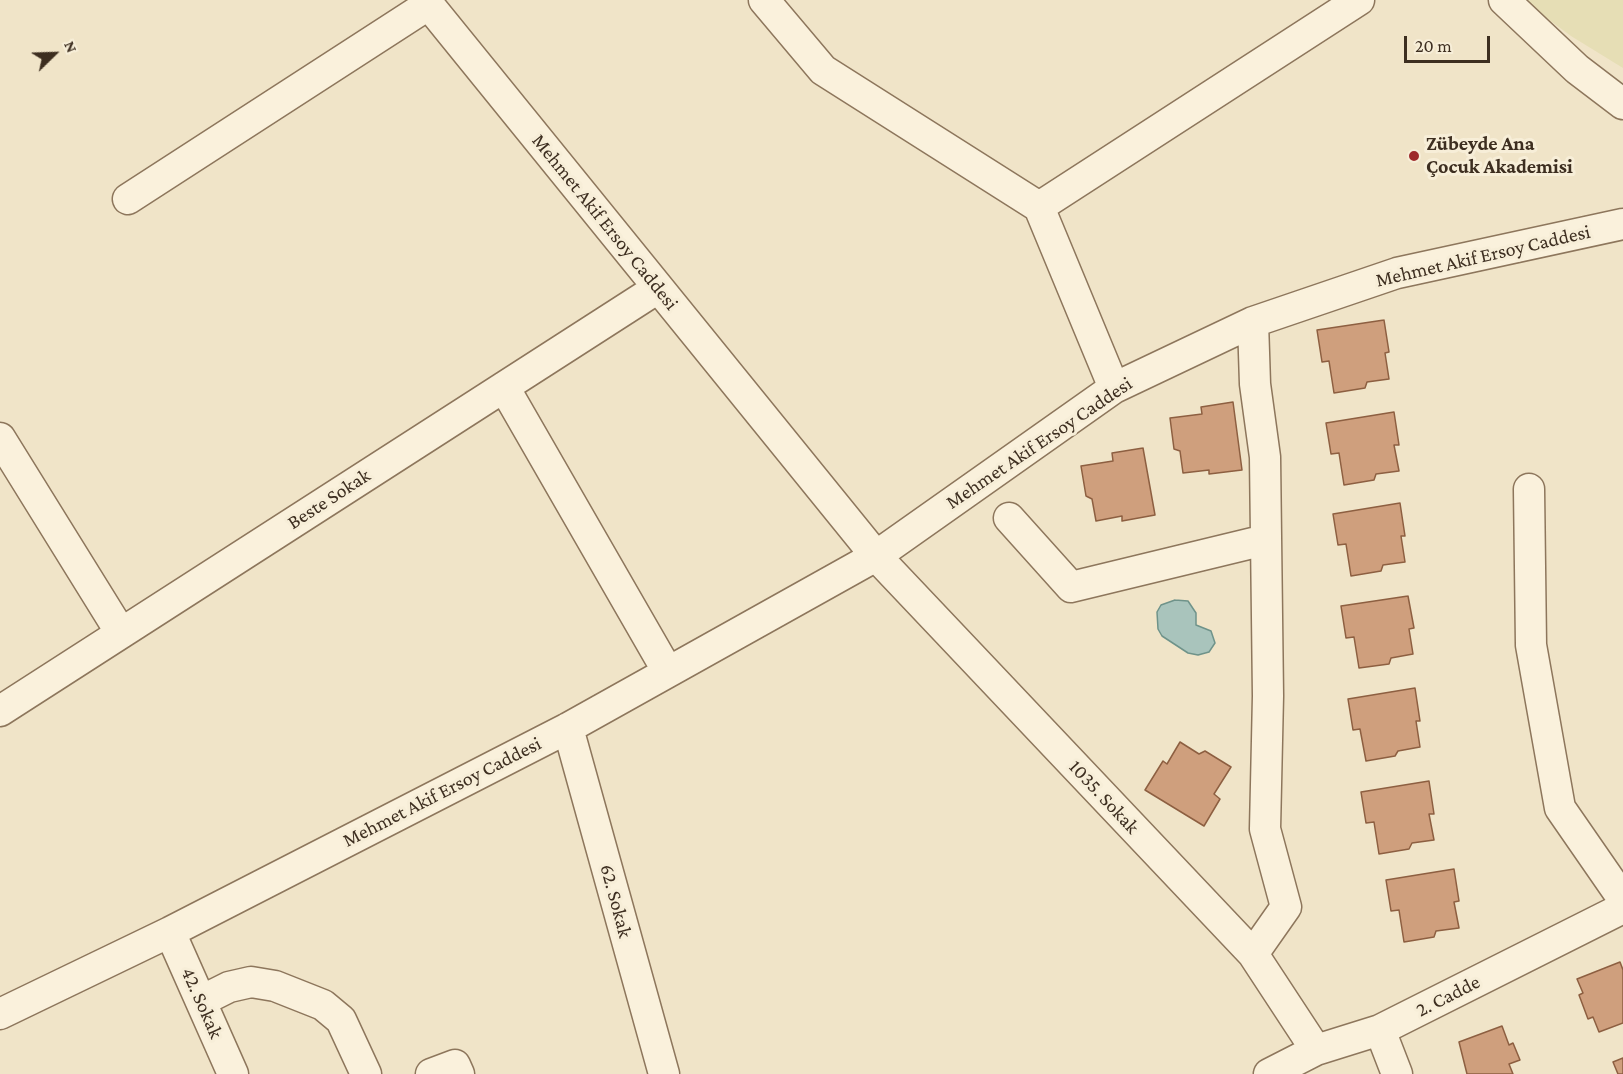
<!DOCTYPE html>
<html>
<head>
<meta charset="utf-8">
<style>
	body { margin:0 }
	#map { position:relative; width:1623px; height:1074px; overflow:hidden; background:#f0e4c8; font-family:"Crimson Pro",serif }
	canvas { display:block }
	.north { position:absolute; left:24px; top:24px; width:60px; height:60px; -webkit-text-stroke:4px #f7eed8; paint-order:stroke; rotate:67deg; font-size:16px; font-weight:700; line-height:24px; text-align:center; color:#3d2e20 }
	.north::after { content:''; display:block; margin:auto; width:21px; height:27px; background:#3d2e20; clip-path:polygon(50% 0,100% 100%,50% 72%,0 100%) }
	.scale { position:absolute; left:1404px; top:36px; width:86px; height:27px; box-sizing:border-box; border:3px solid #3d2e20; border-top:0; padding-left:8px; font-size:18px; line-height:21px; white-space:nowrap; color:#3d2e20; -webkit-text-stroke:4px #f7eed8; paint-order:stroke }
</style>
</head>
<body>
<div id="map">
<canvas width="1623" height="1074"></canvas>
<div class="north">N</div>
<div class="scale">20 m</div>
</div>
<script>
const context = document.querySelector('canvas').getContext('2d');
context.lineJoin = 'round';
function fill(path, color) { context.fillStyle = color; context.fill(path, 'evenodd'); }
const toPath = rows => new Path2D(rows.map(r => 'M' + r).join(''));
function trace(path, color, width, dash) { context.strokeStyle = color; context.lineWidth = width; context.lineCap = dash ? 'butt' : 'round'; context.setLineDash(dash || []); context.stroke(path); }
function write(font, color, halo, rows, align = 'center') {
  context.font = font + ' "Crimson Pro",serif'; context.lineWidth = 6; context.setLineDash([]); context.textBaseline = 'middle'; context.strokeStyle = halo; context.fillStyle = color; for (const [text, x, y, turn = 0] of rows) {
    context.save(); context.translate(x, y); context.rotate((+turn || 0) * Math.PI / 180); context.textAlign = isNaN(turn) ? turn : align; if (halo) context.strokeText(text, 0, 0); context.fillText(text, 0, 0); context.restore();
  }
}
const farmland = toPath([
	[1522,0,1623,0,1623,68,1571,36]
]);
const water = toPath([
	[1175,600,1188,601,1196,613,1196,625,1211,631,1215,643,1209,652,1198,655,1188,653,1162,636,1158,629,1157,612,1161,605,1175,600]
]);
const building = toPath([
	[1384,320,1389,352,1385,353,1389,379,1367,382,1365,388,1334,393,1329,361,1322,362,1317,330,1384,320],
	[1233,402,1242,470,1209,474,1209,470,1183,473,1180,451,1174,449,1170,418,1202,414,1201,407,1233,402],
	[1394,412,1399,445,1394,445,1399,471,1376,474,1374,480,1344,485,1339,453,1331,454,1326,423,1394,412],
	[1143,448,1155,515,1122,521,1122,516,1096,521,1092,499,1086,496,1081,466,1113,461,1112,453,1143,448],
	[1400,503,1405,536,1401,536,1405,562,1383,565,1381,571,1351,576,1346,544,1338,545,1333,514,1400,503],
	[1408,596,1414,628,1409,629,1413,654,1391,658,1389,664,1359,668,1354,637,1346,638,1341,606,1408,596],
	[1415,688,1420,721,1416,721,1420,747,1398,751,1395,756,1366,761,1360,729,1353,730,1348,699,1415,688],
	[1180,742,1199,754,1205,751,1231,767,1214,794,1220,799,1204,826,1145,790,1163,761,1167,764,1180,742],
	[1429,781,1434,814,1429,814,1434,840,1412,843,1409,849,1379,854,1374,822,1366,823,1361,792,1429,781],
	[1454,869,1459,901,1454,902,1459,928,1436,931,1434,937,1404,942,1399,910,1391,911,1386,880,1454,869],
	[1620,962,1623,970,1623,1023,1599,1032,1593,1017,1588,1019,1579,995,1583,993,1577,979,1620,962],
	[1502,1026,1509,1045,1513,1043,1520,1060,1509,1064,1513,1074,1467,1074,1459,1042,1502,1026],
	[1623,1058,1623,1074,1618,1074,1613,1062,1623,1058]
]);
const minor = toPath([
	[425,0,876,556,1253,954,1316,1050],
	[764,0,823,70,1039,207,1114,388],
	[1504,0,1577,69,1623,104],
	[128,199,428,5],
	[1039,207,1359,0],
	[1253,322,1255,384,1265,457,1268,696,1265,829,1286,907,1253,954],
	[504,387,668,672],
	[0,438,121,633],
	[1529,489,1531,645,1560,808,1623,899],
	[1009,518,1071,587,1265,540],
	[0,711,658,288],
	[568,728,664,1074],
	[170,932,233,1074],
	[201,1001,229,987,251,982,275,986,323,1005,341,1020,366,1074],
	[0,1014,170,932,568,728,876,556,1114,388,1253,322,1397,273,1623,224],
	[1380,1030,1397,1074],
	[431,1074,455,1065,459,1074],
	[1269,1074,1316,1050,1380,1030,1623,908]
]);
const markers = [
	[1414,156,6,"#9e2a2b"]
];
const poiNames = [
	["Zübeyde Ana",1426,144],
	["Çocuk Akademisi",1426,167]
];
const streetNames = [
	["Mehmet Akif Ersoy Caddesi",605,222,51],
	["Mehmet Akif Ersoy Caddesi",1483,256,-13],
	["Mehmet Akif Ersoy Caddesi",1039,443,-34],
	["Beste Sokak",329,499,-33],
	["Mehmet Akif Ersoy Caddesi",442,792,-27],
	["1035. Sokak",1104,797,47],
	["62. Sokak",616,901,75],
	["2. Cadde",1448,996,-27],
	["42. Sokak",202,1003,66]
];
fill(farmland, '#e6deb5');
fill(water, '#a9c4bc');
trace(water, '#6f938a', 1.5);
fill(building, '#cf9f7d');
trace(building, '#8d5f41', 1.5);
trace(minor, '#8d765c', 33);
trace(minor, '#faf1dc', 30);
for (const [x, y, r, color] of markers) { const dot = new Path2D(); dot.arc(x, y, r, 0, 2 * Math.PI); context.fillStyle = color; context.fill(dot); trace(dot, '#f7eed8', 2); }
write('bold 20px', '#3d2e20', '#f7eed8', poiNames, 'left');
write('20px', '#3d2e20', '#f7eed8', streetNames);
</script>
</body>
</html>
